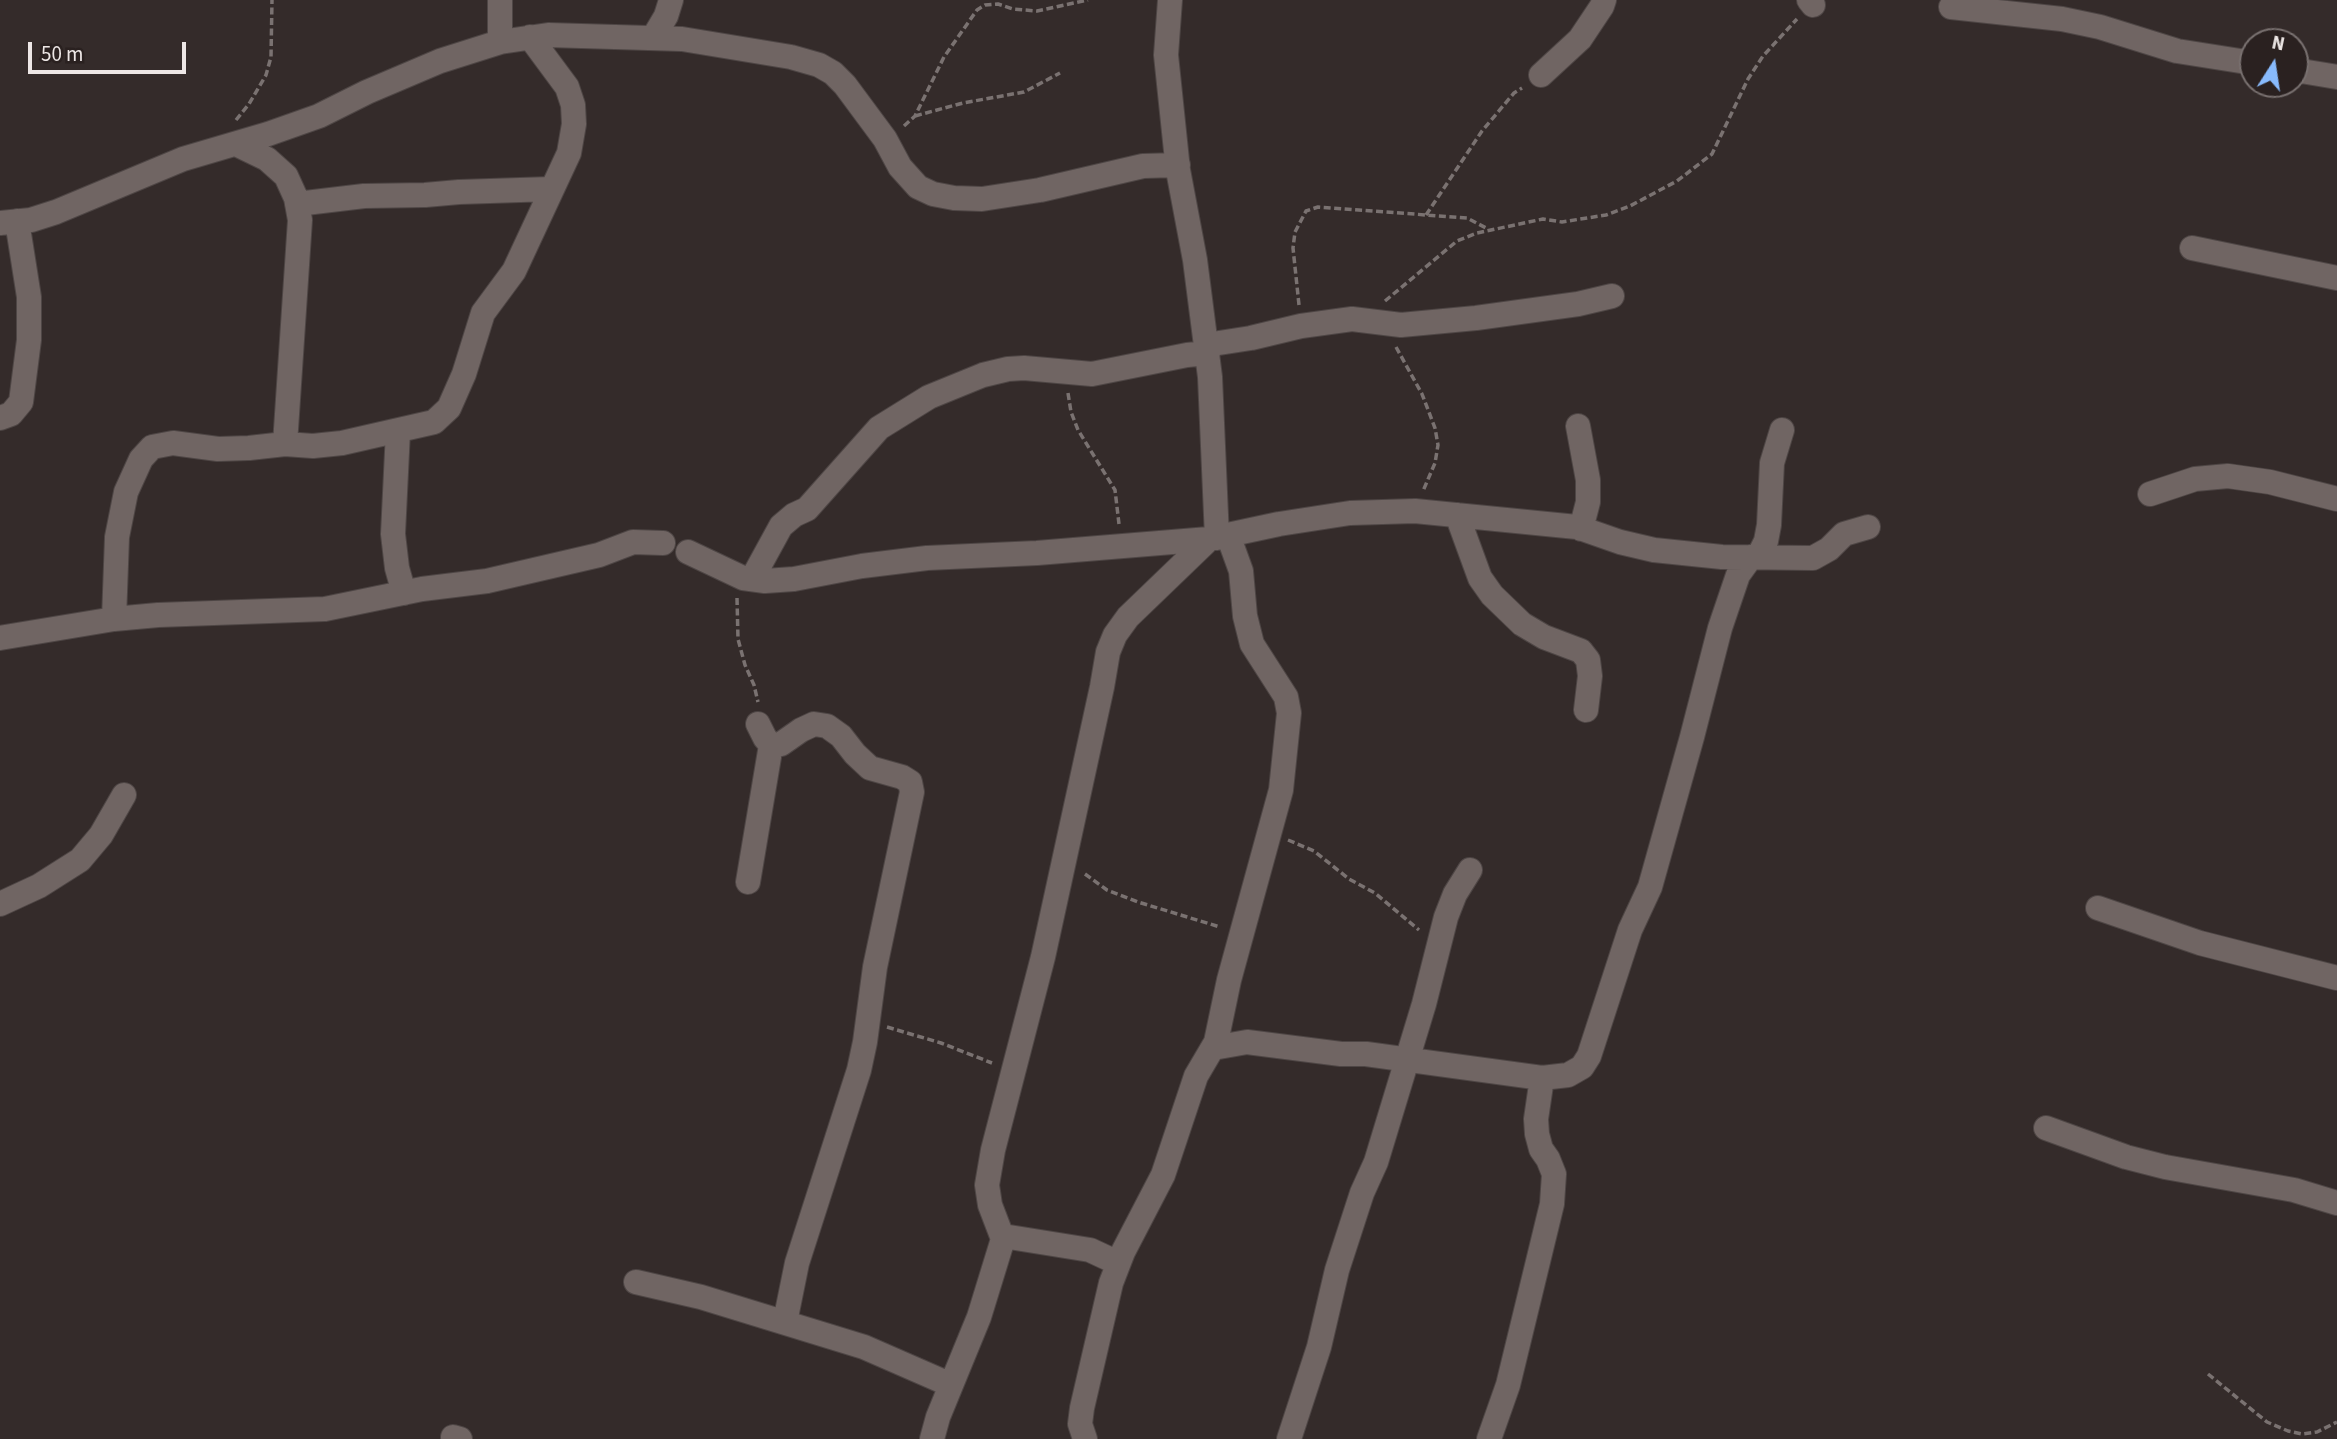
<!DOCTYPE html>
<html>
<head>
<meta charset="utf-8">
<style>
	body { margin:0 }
	#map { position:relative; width:2337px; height:1439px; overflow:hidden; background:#342b2a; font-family:"Source Sans 3",sans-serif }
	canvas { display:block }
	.north { position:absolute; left:2239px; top:28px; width:70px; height:70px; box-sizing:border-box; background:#2a2120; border:2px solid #78706f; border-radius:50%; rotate:12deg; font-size:19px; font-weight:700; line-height:28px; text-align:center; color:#ede7e6 }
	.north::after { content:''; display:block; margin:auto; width:24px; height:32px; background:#88bafc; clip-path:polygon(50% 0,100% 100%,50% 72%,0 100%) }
	.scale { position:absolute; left:28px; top:42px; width:158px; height:32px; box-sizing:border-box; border:4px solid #ede7e6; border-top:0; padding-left:9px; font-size:21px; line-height:24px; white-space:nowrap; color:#ede7e6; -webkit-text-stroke:5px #2a2120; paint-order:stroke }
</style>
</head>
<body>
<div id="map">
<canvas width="2337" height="1439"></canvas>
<div class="north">N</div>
<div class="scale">50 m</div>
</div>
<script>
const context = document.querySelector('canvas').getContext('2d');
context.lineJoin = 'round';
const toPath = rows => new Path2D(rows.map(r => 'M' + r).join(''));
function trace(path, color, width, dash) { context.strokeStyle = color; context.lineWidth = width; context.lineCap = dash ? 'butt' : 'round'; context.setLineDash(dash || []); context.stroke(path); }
const path = toPath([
	[915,116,963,103,1024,92,1060,73],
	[236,120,249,104,266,75,271,57,272,0],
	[904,126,915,116,944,57,977,10,985,5,998,4,1013,9,1037,11,1088,0],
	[1426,215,1482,131,1514,93,1522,88],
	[1385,301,1457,241,1477,233,1543,219,1562,222,1606,215,1630,206,1677,181,1712,154,1748,79,1763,56,1797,19],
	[1299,305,1293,248,1295,232,1306,211,1318,207,1467,218,1488,229],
	[1396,347,1422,394,1435,428,1438,445,1435,463,1423,491],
	[1068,393,1071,412,1078,430,1115,490,1119,524],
	[737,598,738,639,745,665,754,685,758,702],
	[1288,840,1314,851,1349,879,1375,893,1419,930],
	[1085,874,1107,890,1138,902,1220,927],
	[887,1027,941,1043,992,1063],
	[2208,1374,2267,1422,2288,1431,2302,1434,2317,1432,2337,1422]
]);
const street = toPath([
	[500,0,500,42],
	[1170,0,1166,55,1178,170,1195,260,1210,377,1217,538],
	[1809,0,1813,5],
	[1951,7,2062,19,2100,27,2177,51,2253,63],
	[653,38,666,16,671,0],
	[2295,70,2337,77],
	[1541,75,1580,39,1602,6,1604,0],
	[236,144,267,159,286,176,296,198,300,220,285,444],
	[297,204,364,196,425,195,459,192,551,189],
	[0,223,31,220,56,212,183,159,268,134,319,116,367,92,440,61,500,42,548,35,682,39,791,57,819,65,833,73,845,85,885,139,900,167,918,187,933,194,954,198,982,199,1040,190,1143,166,1178,165],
	[2192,248,2337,278],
	[1206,345,1251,338,1301,326,1352,319,1401,325,1476,318,1578,304,1612,296],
	[0,418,11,414,21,402,29,340,29,297,17,221],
	[1578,426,1588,480,1588,502,1581,529],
	[398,431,393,534,397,568,404,593],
	[2150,494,2195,479,2228,476,2270,482,2337,499],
	[1457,515,1480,578,1492,595,1522,624,1544,637,1581,651,1588,660,1590,676,1586,710],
	[688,552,743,578,765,581,794,579,862,566,927,558,1037,553,1209,539,1279,524,1350,513,1415,511,1577,527,1620,542,1654,550,1722,557,1813,558,1829,549,1844,534,1868,527],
	[1758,557,1766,541,1769,525,1772,463,1782,430],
	[752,579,781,526,794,515,807,509,879,428,929,397,983,375,1008,369,1024,368,1092,374,1187,355,1208,353],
	[114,619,117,537,126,492,141,459,152,447,173,443,218,449,249,448,285,444,313,446,342,443,434,422,449,408,464,374,483,313,514,271,569,153,574,124,573,105,567,87,530,37],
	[0,638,114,619,158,615,325,609,422,589,487,581,599,555,633,542,663,543],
	[758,724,765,738,771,745,781,744,801,730,814,724,827,726,841,736,855,754,870,768,902,777,910,782,912,792,875,967,865,1042,859,1070,797,1263,785,1322],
	[748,882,771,745],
	[0,904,39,886,80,860,101,835,124,795],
	[2098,908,2200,943,2337,978],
	[1213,1048,1247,1042,1341,1054,1366,1054,1542,1078,1568,1075,1582,1067,1589,1056,1630,930,1650,887,1692,737,1720,628,1738,575,1751,557],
	[2046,1128,2126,1157,2165,1167,2294,1190,2337,1203],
	[1003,1236,1090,1250,1118,1263],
	[636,1282,701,1297,864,1347,951,1385],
	[453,1437,460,1439],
	[932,1439,938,1417,979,1317,1003,1239,990,1205,987,1185,993,1150,1043,957,1102,687,1108,652,1115,635,1128,617,1209,539],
	[1085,1439,1080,1424,1082,1408,1111,1283,1123,1252,1163,1175,1196,1076,1216,1042,1229,980,1281,790,1289,713,1286,697,1252,644,1245,616,1241,571,1228,535],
	[1289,1439,1319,1347,1337,1270,1362,1193,1376,1162,1424,1004,1446,917,1455,894,1470,870],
	[1489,1439,1508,1385,1552,1204,1554,1174,1548,1159,1541,1149,1537,1134,1536,1119,1542,1078]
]);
trace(street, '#4e4645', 26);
trace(path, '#7a7271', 3.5, [7, 3.5]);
trace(street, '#706563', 24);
</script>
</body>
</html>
